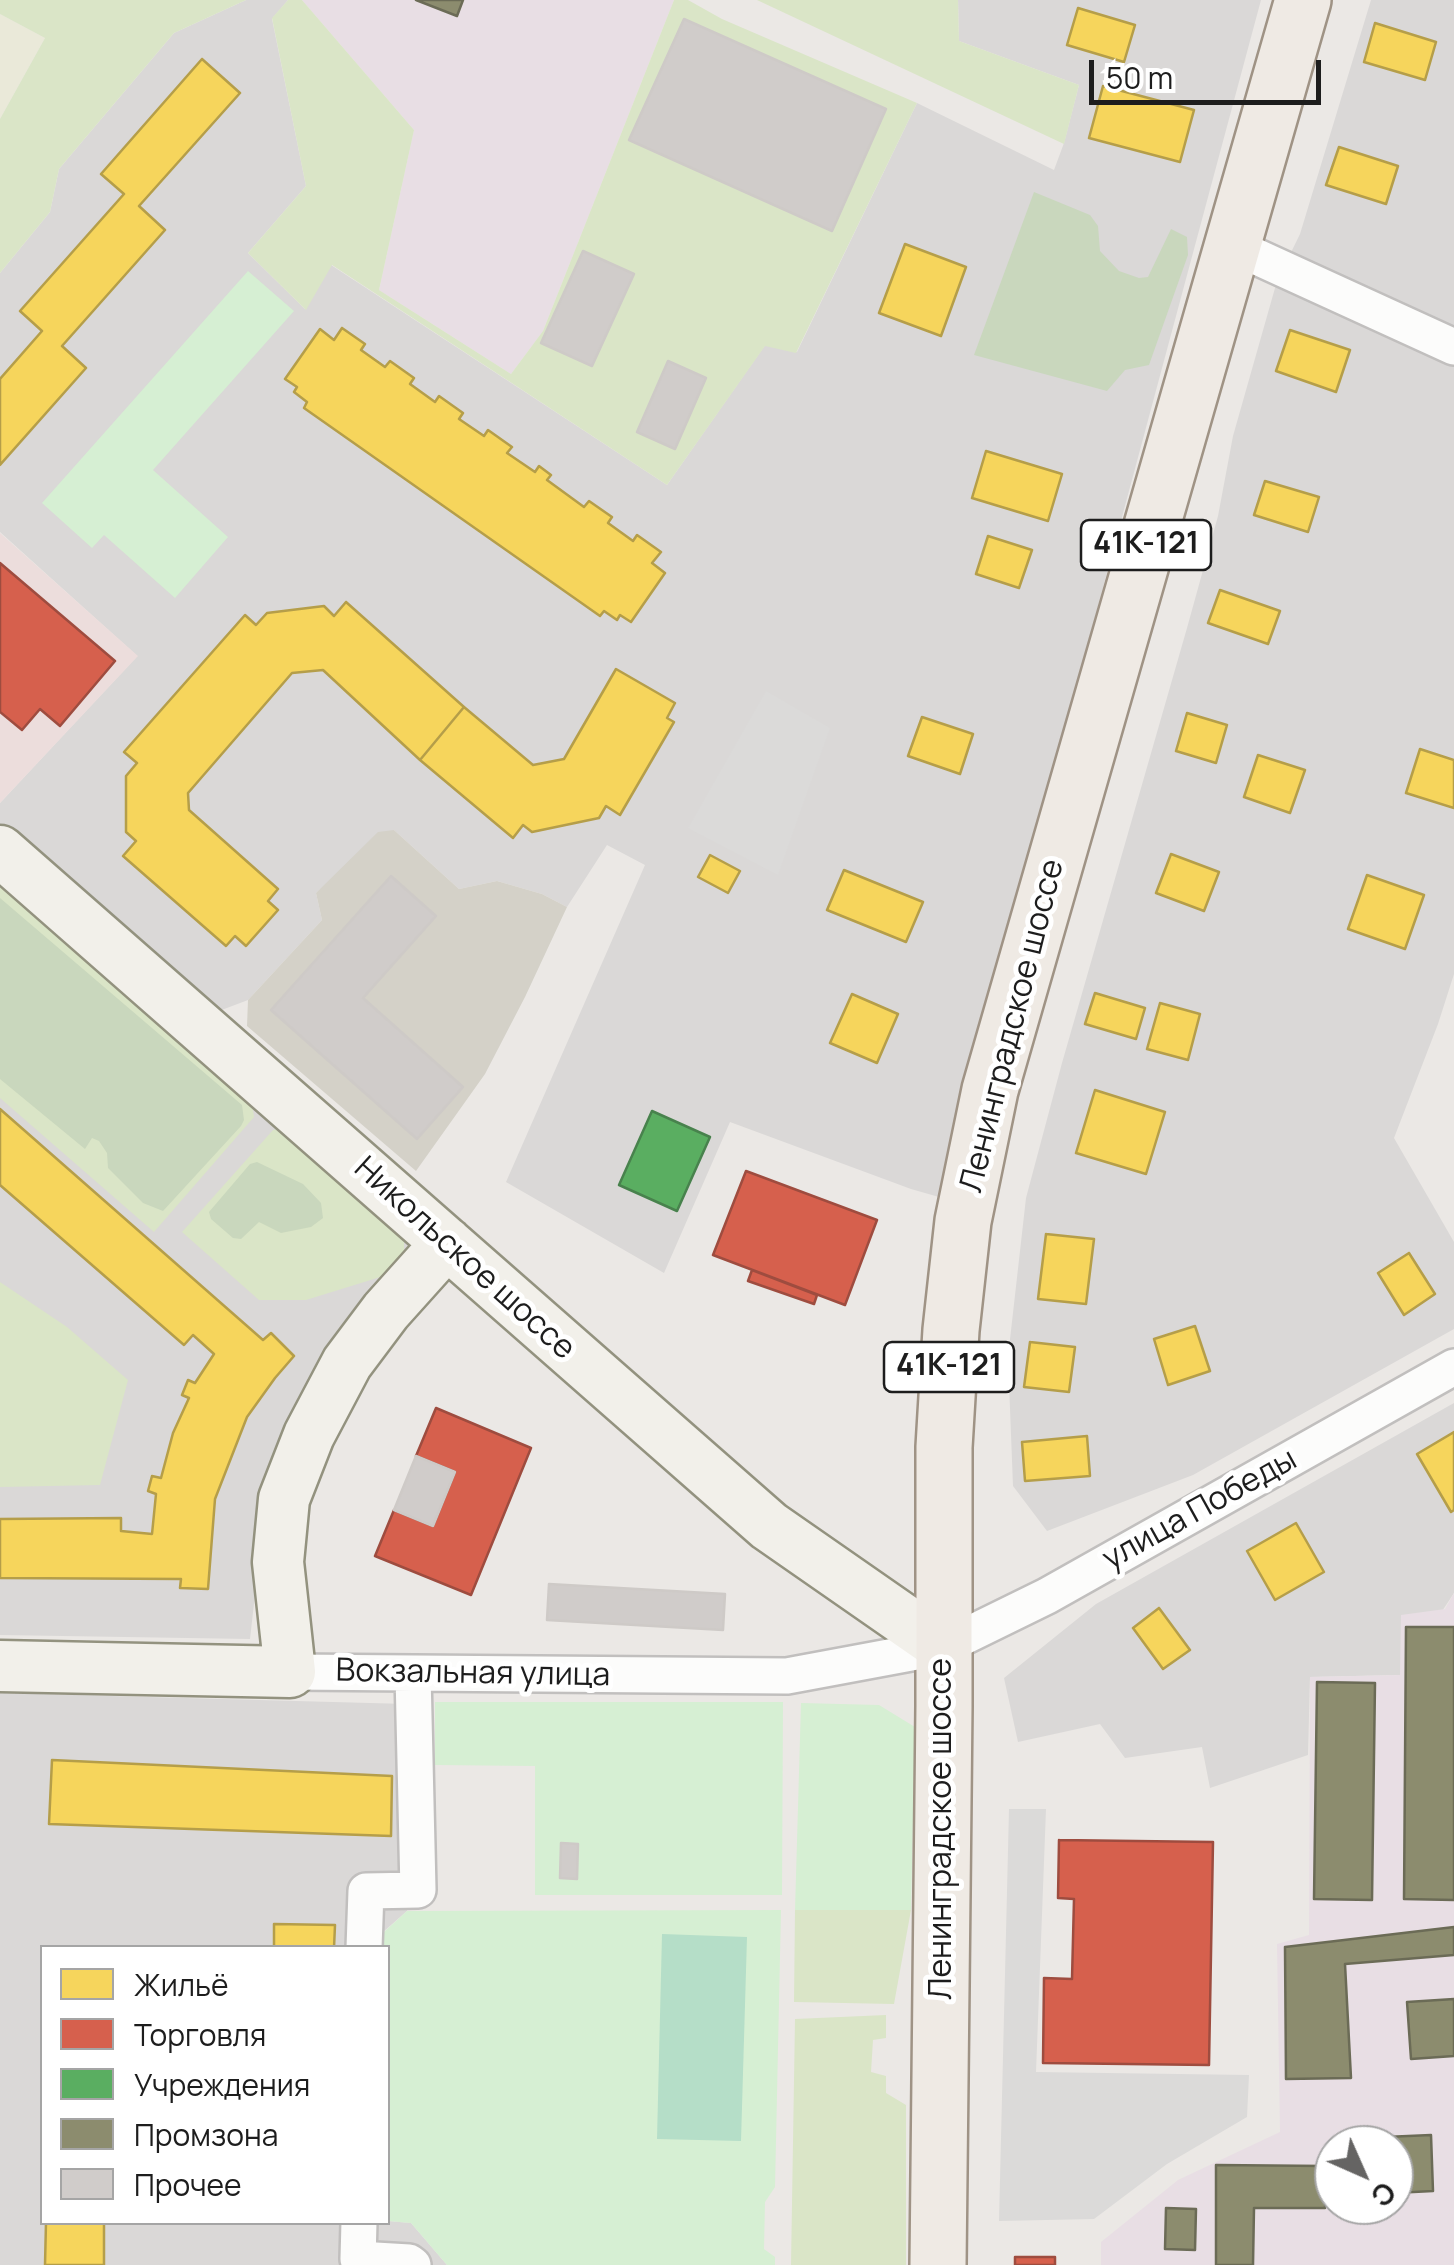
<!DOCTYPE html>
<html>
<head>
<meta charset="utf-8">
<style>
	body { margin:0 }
	#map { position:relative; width:1454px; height:2265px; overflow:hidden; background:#ebe8e5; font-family:Manrope,sans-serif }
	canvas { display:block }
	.legend { position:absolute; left:40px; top:1945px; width:350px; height:280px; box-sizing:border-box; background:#fff; border:2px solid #a5a5a5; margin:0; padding:12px 18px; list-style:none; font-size:30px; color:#1d1d1d }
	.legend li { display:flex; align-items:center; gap:20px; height:50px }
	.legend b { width:50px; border:2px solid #a5a5a5 }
	.north { position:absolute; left:1314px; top:2125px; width:100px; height:100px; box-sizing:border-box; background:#fff; border:2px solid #a5a5a5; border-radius:50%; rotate:135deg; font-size:28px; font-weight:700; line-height:40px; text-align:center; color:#1d1d1d }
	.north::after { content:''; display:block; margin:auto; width:35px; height:45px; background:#656463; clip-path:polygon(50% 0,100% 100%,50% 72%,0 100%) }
	.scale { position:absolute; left:1089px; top:60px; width:232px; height:45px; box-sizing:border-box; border:5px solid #1d1d1d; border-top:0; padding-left:12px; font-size:30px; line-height:35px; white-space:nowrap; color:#1d1d1d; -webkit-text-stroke:8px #fff; paint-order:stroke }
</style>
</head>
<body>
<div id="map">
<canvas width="1454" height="2265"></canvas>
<ul class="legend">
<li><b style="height:28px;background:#f6d55c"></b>Жильё</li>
<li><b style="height:28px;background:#d6604d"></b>Торговля</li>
<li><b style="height:28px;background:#5aae61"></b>Учреждения</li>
<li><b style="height:28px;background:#8c8c6e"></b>Промзона</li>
<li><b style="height:28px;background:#d0ccca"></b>Прочее</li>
</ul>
<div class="north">С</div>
<div class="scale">50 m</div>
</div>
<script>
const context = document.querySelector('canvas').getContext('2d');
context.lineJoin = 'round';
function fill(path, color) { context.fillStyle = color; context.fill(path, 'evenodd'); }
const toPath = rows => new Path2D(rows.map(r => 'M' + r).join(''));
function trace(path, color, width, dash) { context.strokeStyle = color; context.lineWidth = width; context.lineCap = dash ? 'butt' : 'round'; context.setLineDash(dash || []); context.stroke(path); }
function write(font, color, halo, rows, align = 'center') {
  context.font = font + ' Manrope,sans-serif'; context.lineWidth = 10; context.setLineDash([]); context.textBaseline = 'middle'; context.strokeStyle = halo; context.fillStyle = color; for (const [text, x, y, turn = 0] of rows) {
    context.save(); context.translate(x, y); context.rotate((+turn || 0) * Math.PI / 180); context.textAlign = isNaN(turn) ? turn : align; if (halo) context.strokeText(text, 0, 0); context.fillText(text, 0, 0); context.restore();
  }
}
const residential = toPath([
	[246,0,288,0,272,19,306,186,248,253,305,309,331,265,667,485,765,345,797,352,917,103,1054,170,1064,143,1079,85,959,41,958,0,1261,0,1094,621,985,1010,939,1197,911,1189,730,1122,664,1273,506,1182,645,865,607,845,567,907,542,894,497,881,459,889,394,830,316,893,322,920,248,1000,219,1011,0,826,0,803,137,656,0,532,0,273,50,212,59,169,174,33],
	[1371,0,1454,0,1454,974,1438,1024,1394,1138,1454,1242,1454,1329,1193,1475,1047,1531,1013,1486,1008,1357,1026,1198,1062,1063,1187,628,1218,516,1233,436,1277,281,1300,234],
	[0,873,428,1243,258,1568,250,1639,0,1635],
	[1454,1403,1454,1593,1400,1675,1310,1677,1308,1755,1210,1788,1202,1747,1125,1758,1100,1724,1018,1742,1004,1678,1096,1604],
	[0,1693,407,1704,407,1911,374,1940,374,1947,42,1948,42,2222,388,2221,411,2223,447,2265,0,2265]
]);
const commercial = toPath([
	[0,533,138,656,0,803]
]);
const industrial = toPath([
	[302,0,674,0,543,331,511,374,379,290,414,130],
	[1454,1593,1454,2265,1101,2265,1101,2242,1178,2180,1280,2132,1277,1944,1309,1935,1310,1677,1400,1675,1401,1615,1445,1609],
	[1334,2145,1394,2145,1394,2205,1334,2205]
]);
const construction = toPath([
	[394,830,459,889,497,881,542,894,567,907,525,997,485,1074,416,1171,247,1026,248,1000,322,920,316,893,378,832]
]);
const farmland = toPath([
	[0,14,45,38,0,119]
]);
const grass = toPath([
	[0,0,246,0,174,33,59,169,50,212,0,273,0,119,45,38,0,14],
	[288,0,302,0,414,130,379,290,511,374,543,331,674,0,688,0,722,19,917,103,796,353,765,346,667,485,332,265,306,310,248,253,306,186,272,18],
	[757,0,958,0,959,41,1079,85,1064,144],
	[0,887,252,1103,254,1117,154,1232,0,1098],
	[287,1127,404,1232,404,1258,390,1274,306,1300,259,1300,182,1232,273,1130],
	[0,1282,67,1327,128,1380,100,1485,0,1487],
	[795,1910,911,1910,894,2004,794,2002],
	[886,2015,886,2038,873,2040,871,2072,886,2076,886,2093,906,2105,906,2265,791,2265,795,2019]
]);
const forest = toPath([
	[1034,192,1090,215,1098,226,1100,251,1119,271,1139,278,1148,277,1171,229,1187,237,1188,255,1149,365,1125,370,1107,391,974,355],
	[0,898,242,1105,244,1120,241,1126,163,1211,143,1203,108,1168,107,1153,99,1141,92,1138,85,1149,0,1079],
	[257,1162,303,1184,321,1203,323,1218,311,1227,281,1233,259,1222,241,1239,233,1238,211,1219,209,1212,250,1164]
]);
const park = toPath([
	[248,271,294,311,153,470,228,537,175,598,104,535,92,548,42,503],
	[435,1702,783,1702,782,1895,535,1895,535,1766,435,1765],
	[801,1703,879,1705,915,1727,911,1910,795,1910],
	[781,1910,775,2187,765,2202,764,2249,775,2257,775,2265,447,2265,411,2223,388,2221,388,1948,374,1947,374,1941,407,1911]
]);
const pitch = toPath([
	[662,1934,747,1937,741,2141,657,2139]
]);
const parking = toPath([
	[766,691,830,728,778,875,688,828],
	[1009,1809,1046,1809,1036,2072,1249,2075,1247,2117,1167,2164,1094,2219,999,2221]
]);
const homes = toPath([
	[1078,8,1135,25,1124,62,1067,45,1078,8],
	[1375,23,1436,42,1425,80,1364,62,1375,23],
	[202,59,240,93,139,206,165,230,62,346,86,368,0,465,0,379,42,331,20,311,124,194,101,174,202,59],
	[1103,86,1194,110,1180,162,1089,138,1103,86],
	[1339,147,1398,166,1386,204,1326,185,1339,147],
	[905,244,966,267,941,336,879,313,905,244],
	[342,328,365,344,361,350,385,367,390,361,414,378,410,384,435,402,439,396,463,413,459,419,484,436,488,430,512,447,507,453,535,472,539,466,551,475,547,480,584,507,589,501,612,517,608,523,633,541,637,535,661,552,652,563,665,573,631,622,620,615,617,620,604,611,600,616,304,408,307,402,294,392,297,387,285,379,320,329,334,340,342,328],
	[1290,330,1350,350,1336,392,1276,371,1290,330],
	[986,451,1062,474,1048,521,972,498,986,451],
	[1265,481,1319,497,1308,532,1254,515,1265,481],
	[988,536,1032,550,1019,588,976,574,988,536],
	[1220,590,1280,611,1268,644,1208,623,1220,590],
	[346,602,464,707,420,760,323,670,292,673,188,793,189,810,278,889,268,901,278,910,246,946,235,936,226,946,123,856,136,841,126,832,126,776,137,763,124,752,245,615,256,625,267,613,324,606,334,616,346,602],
	[616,669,675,703,667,718,674,722,620,815,606,806,599,818,532,832,523,825,513,838,420,760,464,707,533,765,564,759,616,669],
	[1187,713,1227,725,1216,763,1176,751,1187,713],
	[922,717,973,734,960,774,908,756,922,717],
	[1420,749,1454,760,1454,808,1406,793,1420,749],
	[1258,755,1305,770,1290,813,1244,797,1258,755],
	[1171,854,1219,872,1204,911,1156,893,1171,854],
	[710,855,740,871,728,893,698,877,710,855],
	[844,870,923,902,906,942,827,910,844,870],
	[1367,875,1424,895,1405,949,1348,929,1367,875],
	[1095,993,1145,1008,1136,1039,1085,1024,1095,993],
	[852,994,898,1014,877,1063,830,1043,852,994],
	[1160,1003,1200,1014,1188,1060,1147,1049,1160,1003],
	[1095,1090,1165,1112,1146,1174,1076,1153,1095,1090],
	[0,1109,263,1340,271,1333,294,1356,275,1378,247,1417,215,1499,208,1589,180,1588,181,1579,0,1578,0,1519,121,1518,121,1531,152,1534,156,1494,148,1491,152,1476,161,1478,173,1433,189,1398,182,1395,188,1380,195,1383,214,1354,193,1335,184,1345,0,1185,0,1109],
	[1046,1234,1094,1239,1086,1304,1038,1299,1046,1234],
	[1409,1253,1435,1294,1404,1315,1378,1273,1409,1253],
	[1195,1326,1210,1371,1168,1385,1154,1339,1195,1326],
	[1030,1342,1075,1347,1069,1392,1024,1387,1030,1342],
	[1454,1432,1454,1510,1451,1512,1417,1454,1454,1432],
	[1087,1436,1090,1476,1025,1481,1022,1442,1087,1436],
	[1296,1523,1324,1572,1275,1600,1247,1551,1296,1523],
	[1159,1608,1190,1650,1163,1669,1133,1628,1159,1608],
	[52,1760,392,1776,391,1836,49,1824,52,1760],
	[274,1924,335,1925,334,1948,274,1948,274,1924],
	[46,2222,104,2222,104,2265,45,2265,46,2222]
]);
const shops = toPath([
	[0,563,115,661,60,726,40,709,22,730,0,712,0,563],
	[746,1171,877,1220,845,1305,713,1255,746,1171],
	[752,1270,817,1295,814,1304,748,1281,752,1270],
	[436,1408,531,1448,471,1595,375,1556,394,1510,433,1526,455,1472,416,1456,436,1408],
	[1059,1840,1213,1842,1209,2065,1043,2063,1044,1978,1072,1979,1074,1899,1058,1898,1059,1840],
	[1015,2257,1055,2257,1055,2265,1015,2265,1015,2257]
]);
const public = toPath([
	[652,1111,710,1137,677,1211,619,1185,652,1111]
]);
const industry = toPath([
	[416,0,463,0,457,16,416,0],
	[1406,1627,1454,1627,1454,1900,1404,1899,1406,1627],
	[1317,1682,1375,1683,1372,1900,1314,1899,1317,1682],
	[1454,1927,1454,1955,1345,1964,1351,2078,1286,2079,1285,1947,1454,1927],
	[1454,1999,1454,2056,1411,2059,1407,2002,1454,1999],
	[1431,2135,1433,2191,1394,2193,1394,2145,1339,2145,1339,2139,1431,2135],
	[1216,2165,1326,2166,1325,2208,1254,2208,1253,2265,1216,2265,1216,2165],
	[1166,2208,1196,2209,1195,2250,1165,2249,1166,2208]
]);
const building = toPath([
	[684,19,886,109,832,231,629,140,684,19],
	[583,251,634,274,592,366,541,343,583,251],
	[668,361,706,378,675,449,637,432,668,361],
	[391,876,436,916,363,998,463,1087,417,1139,271,1010,391,876],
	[416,1456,455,1472,433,1526,394,1510,416,1456],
	[549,1584,725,1594,723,1630,547,1620,549,1584],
	[561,1843,578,1844,577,1879,560,1878,561,1843]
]);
const street = toPath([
	[1233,246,1454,347],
	[290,1672,787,1676,943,1647,1047,1596,1454,1367],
	[364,1948,366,1891,418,1890,413,1674],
	[359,2222,358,2259,409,2262,413,2265]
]);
const secondary = toPath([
	[0,851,769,1526,943,1647],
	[0,1666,290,1672,278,1562,284,1499,309,1435,347,1363,386,1311,447,1243]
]);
const primary = toPath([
	[938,2265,944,1706,944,1447,951,1330,963,1221,990,1090,1303,0]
]);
const shields = [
	[1146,545,130],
	[949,1367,130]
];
const shieldNames = [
	["41К-121",1146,545],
	["41К-121",949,1367]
];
const streetNames = [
	["Ленинградское шоссе",1013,1026,-76],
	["Никольское шоссе",464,1259,42],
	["улица Победы",1200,1510,-29],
	["Вокзальная улица",473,1674,1],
	["Ленинградское шоссе",942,1829,-90]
];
fill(residential, '#dad8d7');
fill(commercial, '#ecdddc');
fill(industrial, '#e8dee4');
fill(construction, '#d4d1c8');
fill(farmland, '#eae9d9');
fill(grass, '#dae5c7');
fill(forest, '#c9d7bd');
fill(park, '#d6efd3');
fill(pitch, '#b5dec8');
fill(parking, '#dbdad9');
fill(homes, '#f6d55c');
trace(homes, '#b59e49', 2.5);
fill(shops, '#d6604d');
trace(shops, '#9e4c3f', 2.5);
fill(public, '#5aae61');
trace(public, '#48824d', 2.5);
fill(industry, '#8c8c6e');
trace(industry, '#6b6b56', 2.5);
fill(building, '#d0ccca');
trace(building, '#cecac7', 2.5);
trace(street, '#c1bfbe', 40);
trace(secondary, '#93927f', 55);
trace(primary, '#9f9385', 60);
trace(street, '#fcfcfb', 35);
trace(secondary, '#f2f0ea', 50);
trace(primary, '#efeae4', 55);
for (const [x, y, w] of shields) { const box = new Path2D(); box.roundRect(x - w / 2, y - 25, w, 50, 8); context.fillStyle = '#fff'; context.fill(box); trace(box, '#1d1d1d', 2.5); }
write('bold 30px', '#1d1d1d', null, shieldNames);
write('32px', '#1d1d1d', '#fff', streetNames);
</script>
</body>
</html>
